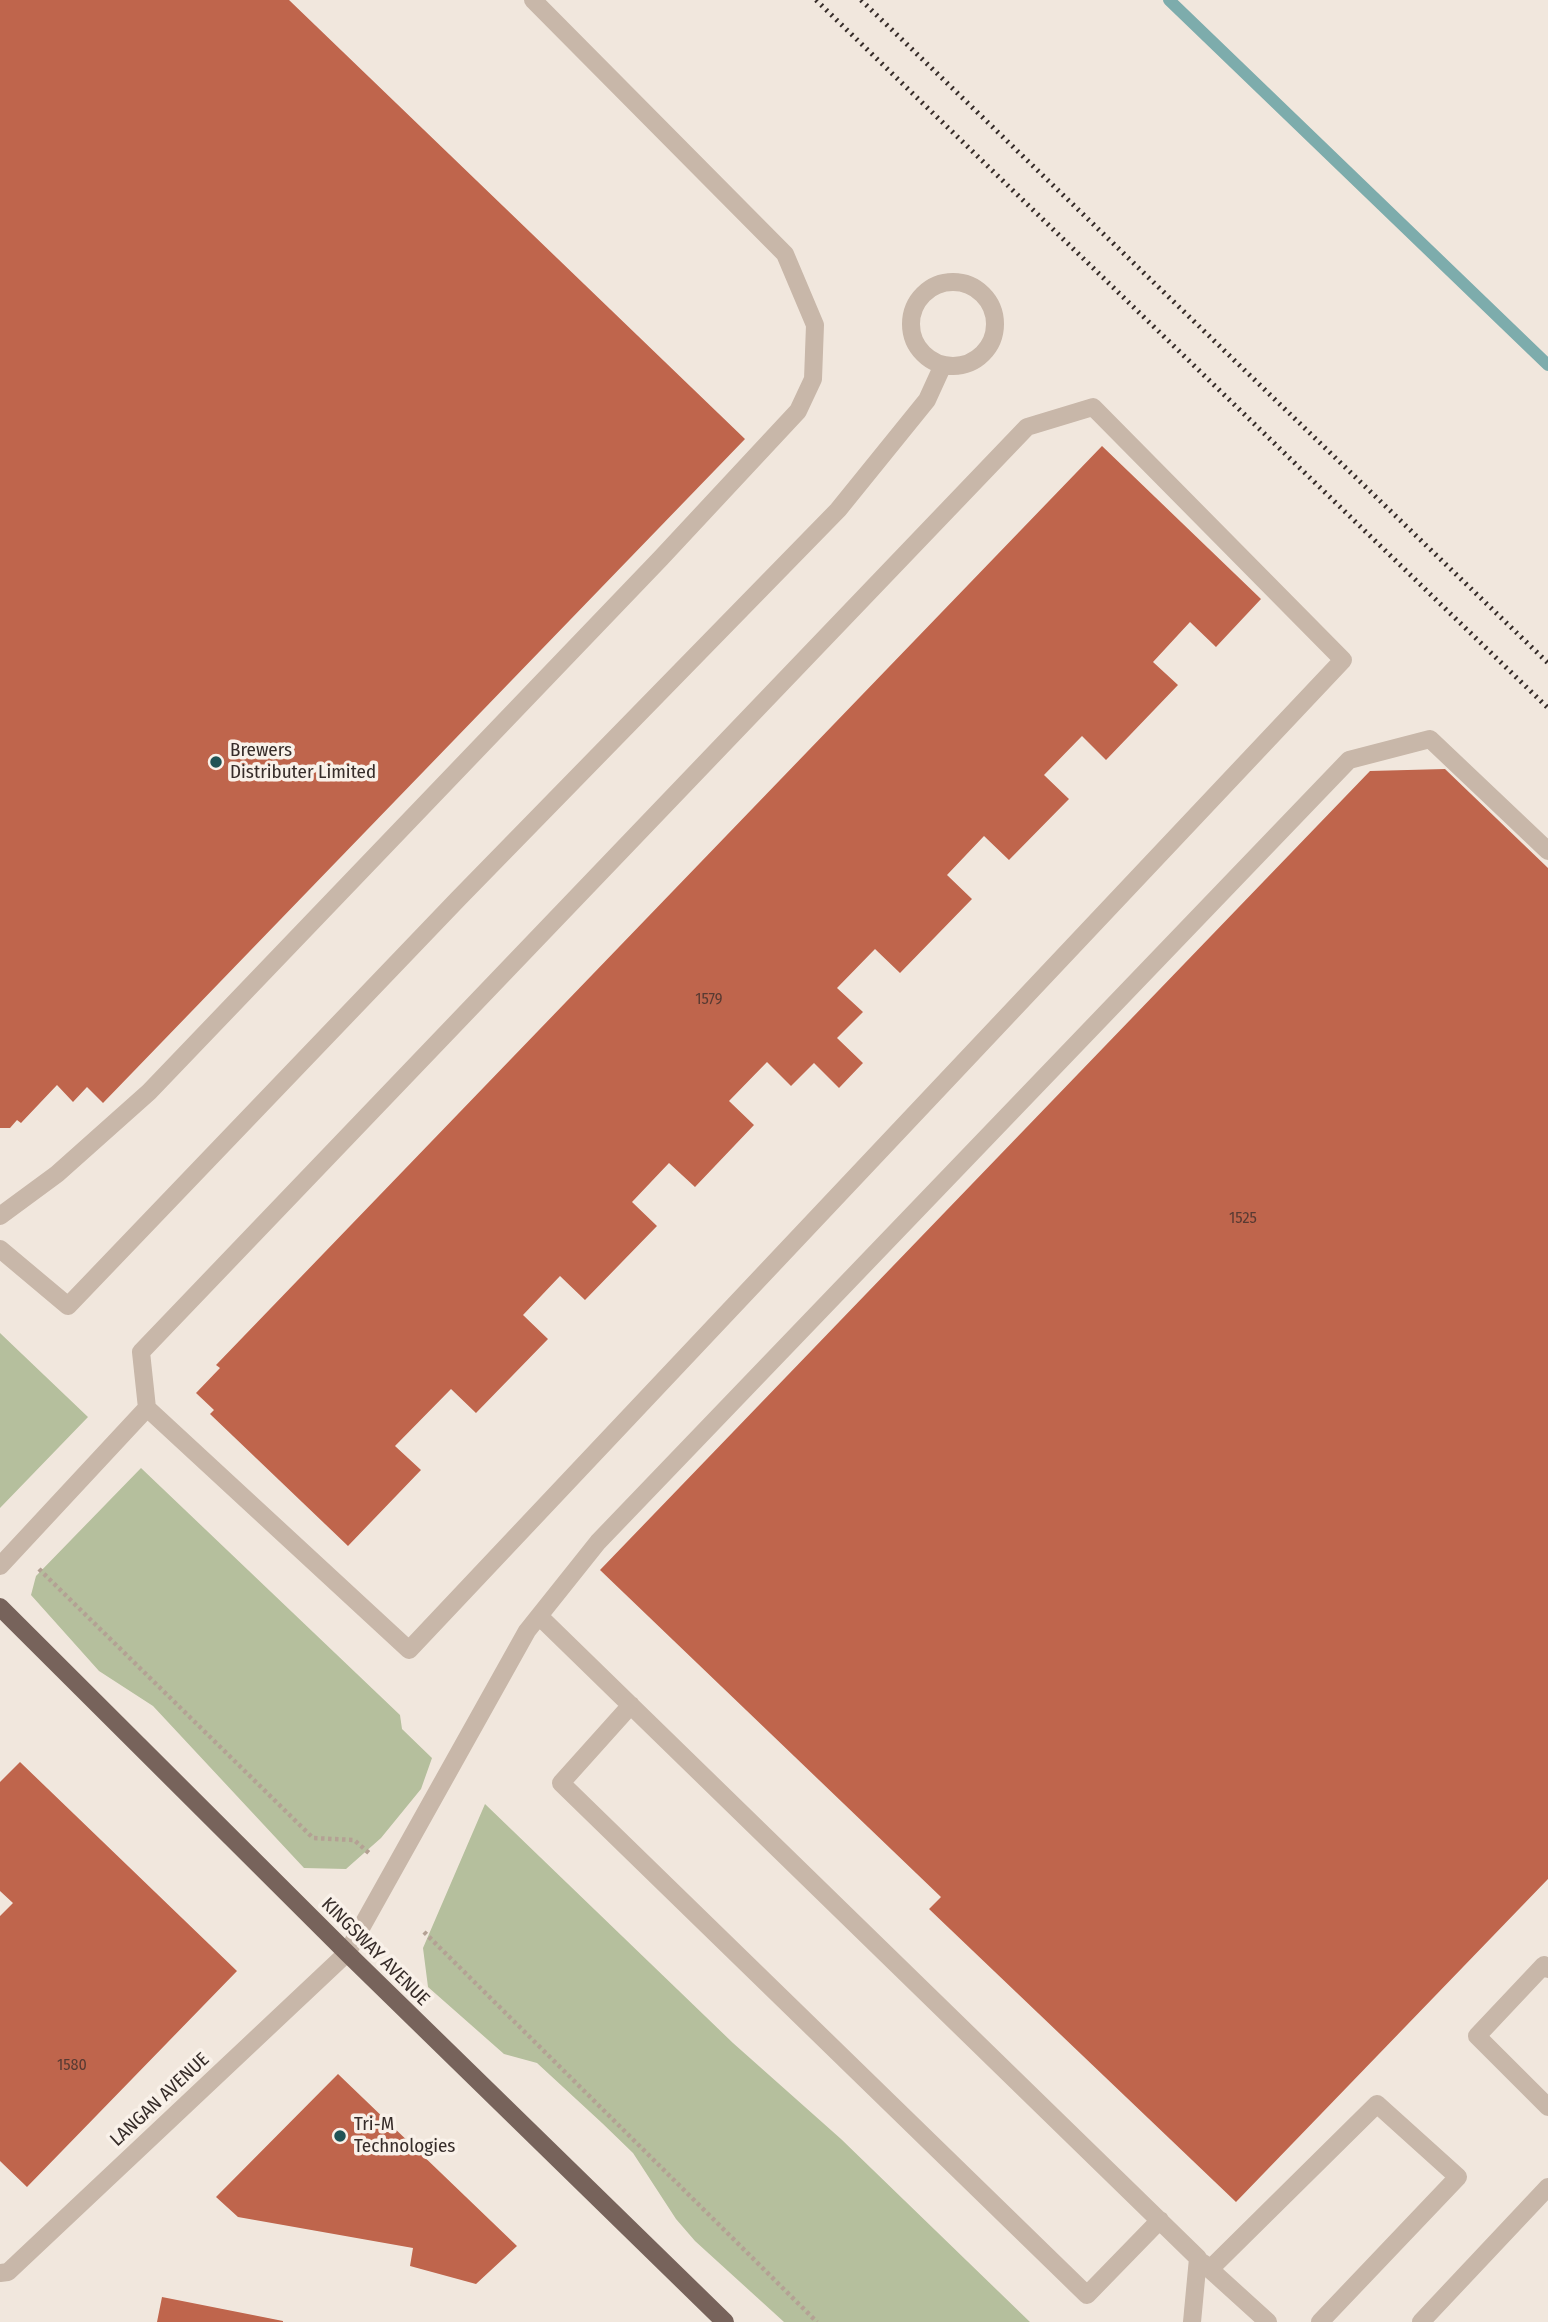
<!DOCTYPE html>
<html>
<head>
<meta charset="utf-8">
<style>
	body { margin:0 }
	canvas { display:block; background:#f1e7dd }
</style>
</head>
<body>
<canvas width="1548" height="2322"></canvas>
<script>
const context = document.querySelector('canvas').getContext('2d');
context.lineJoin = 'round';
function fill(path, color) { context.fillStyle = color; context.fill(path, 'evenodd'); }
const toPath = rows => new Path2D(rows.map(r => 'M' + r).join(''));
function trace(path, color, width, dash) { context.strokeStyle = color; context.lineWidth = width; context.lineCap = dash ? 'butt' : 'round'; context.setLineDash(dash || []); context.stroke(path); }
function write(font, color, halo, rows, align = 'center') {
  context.font = font + ' "Fira Sans Condensed",sans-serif'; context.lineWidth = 7; context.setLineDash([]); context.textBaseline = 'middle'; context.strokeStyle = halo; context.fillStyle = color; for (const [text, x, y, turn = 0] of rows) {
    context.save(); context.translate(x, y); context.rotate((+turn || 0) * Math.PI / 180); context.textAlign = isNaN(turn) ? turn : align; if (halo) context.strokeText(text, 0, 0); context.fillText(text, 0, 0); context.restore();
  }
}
const green = toPath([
	[0,1333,88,1417,0,1508],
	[141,1468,400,1715,402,1729,432,1758,421,1789,381,1838,346,1869,304,1868,153,1706,99,1671,31,1595,36,1576],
	[485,1804,733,2043,841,2139,1030,2322,784,2322,695,2241,676,2219,633,2153,602,2123,537,2063,504,2054,428,1987,423,1948]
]);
const stream = toPath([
	[1169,0,1548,365]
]);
const building = toPath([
	[0,0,289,0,745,439,103,1103,87,1087,73,1102,57,1085,21,1123,17,1120,10,1128,0,1128],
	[1102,446,1261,599,1216,647,1190,622,1153,662,1178,685,1106,760,1082,736,1044,775,1069,799,1009,860,984,836,947,875,972,899,900,973,875,949,837,988,863,1012,837,1038,863,1063,839,1088,814,1063,791,1086,767,1062,729,1101,754,1125,695,1187,669,1163,632,1202,657,1226,585,1300,560,1276,523,1315,548,1339,476,1413,451,1389,395,1446,421,1470,348,1546,210,1414,214,1410,196,1393,220,1368,216,1365],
	[1445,769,1548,868,1548,1879,1236,2202,929,1909,941,1897,600,1570,1370,771],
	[20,1762,237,1971,27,2187,0,2161,0,1916,13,1903,0,1891,0,1782],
	[338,2074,517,2246,476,2284,410,2266,413,2248,238,2217,216,2197],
	[162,2297,283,2321,283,2322,157,2322]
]);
const path = toPath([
	[39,1569,313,1838,354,1840,369,1853],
	[424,1932,817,2322]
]);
const minor = toPath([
	'911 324a42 42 0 1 1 84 0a42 42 0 1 1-84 0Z',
	[0,1216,57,1174,149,1092,661,558,798,411,813,379,815,325,785,254,533,0],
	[0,1249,68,1306,458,899,838,510,927,400,943,365],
	[0,1566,147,1408,141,1352,1027,427,1093,407,1343,660,409,1650,147,1408],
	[539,1616,1198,2258,1192,2322],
	[631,1705,561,1783,1087,2295,1160,2220],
	[1548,1969,1544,1965,1477,2036,1548,2107],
	[1203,2263,1268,2322],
	[1210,2269,1377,2104,1458,2177,1320,2322],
	[0,2273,8,2272,347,1953,527,1631,598,1542,1349,760,1430,739,1548,851],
	[1421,2322,1548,2187]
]);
const major = toPath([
	[0,1607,347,1953,725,2322]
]);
const rail = toPath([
	[816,0,1548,708],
	[861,0,1548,663]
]);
const markers = [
	[216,762,7,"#205355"],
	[340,2136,7,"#205355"]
];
const numberNames = [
	["1579",709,1000],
	["1525",1243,1219],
	["1580",72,2066]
];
const poiNames = [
	["Brewers",230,751],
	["Distributer Limited",230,773],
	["Tri-M",354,2125],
	["Technologies",354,2147]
];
const streetNames = [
	["KINGSWAY AVENUE",375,1952,45],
	["LANGAN AVENUE",160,2100,-43]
];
fill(green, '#b5bf9d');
trace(stream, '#7dacac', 12);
fill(building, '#bf654c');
trace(path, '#b4a194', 4.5, [3.5, 3.5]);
trace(minor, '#c8b7a9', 18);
trace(major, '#77635b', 18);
trace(rail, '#362c29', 5, [2, 5]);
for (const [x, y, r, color] of markers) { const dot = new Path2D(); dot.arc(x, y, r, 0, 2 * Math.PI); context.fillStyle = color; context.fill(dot); trace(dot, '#f9f1e9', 2.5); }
write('16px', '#583a32', null, numberNames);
write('19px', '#362c29', '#f9f1e9', poiNames, 'left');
write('19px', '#362c29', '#f9f1e9', streetNames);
</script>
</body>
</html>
